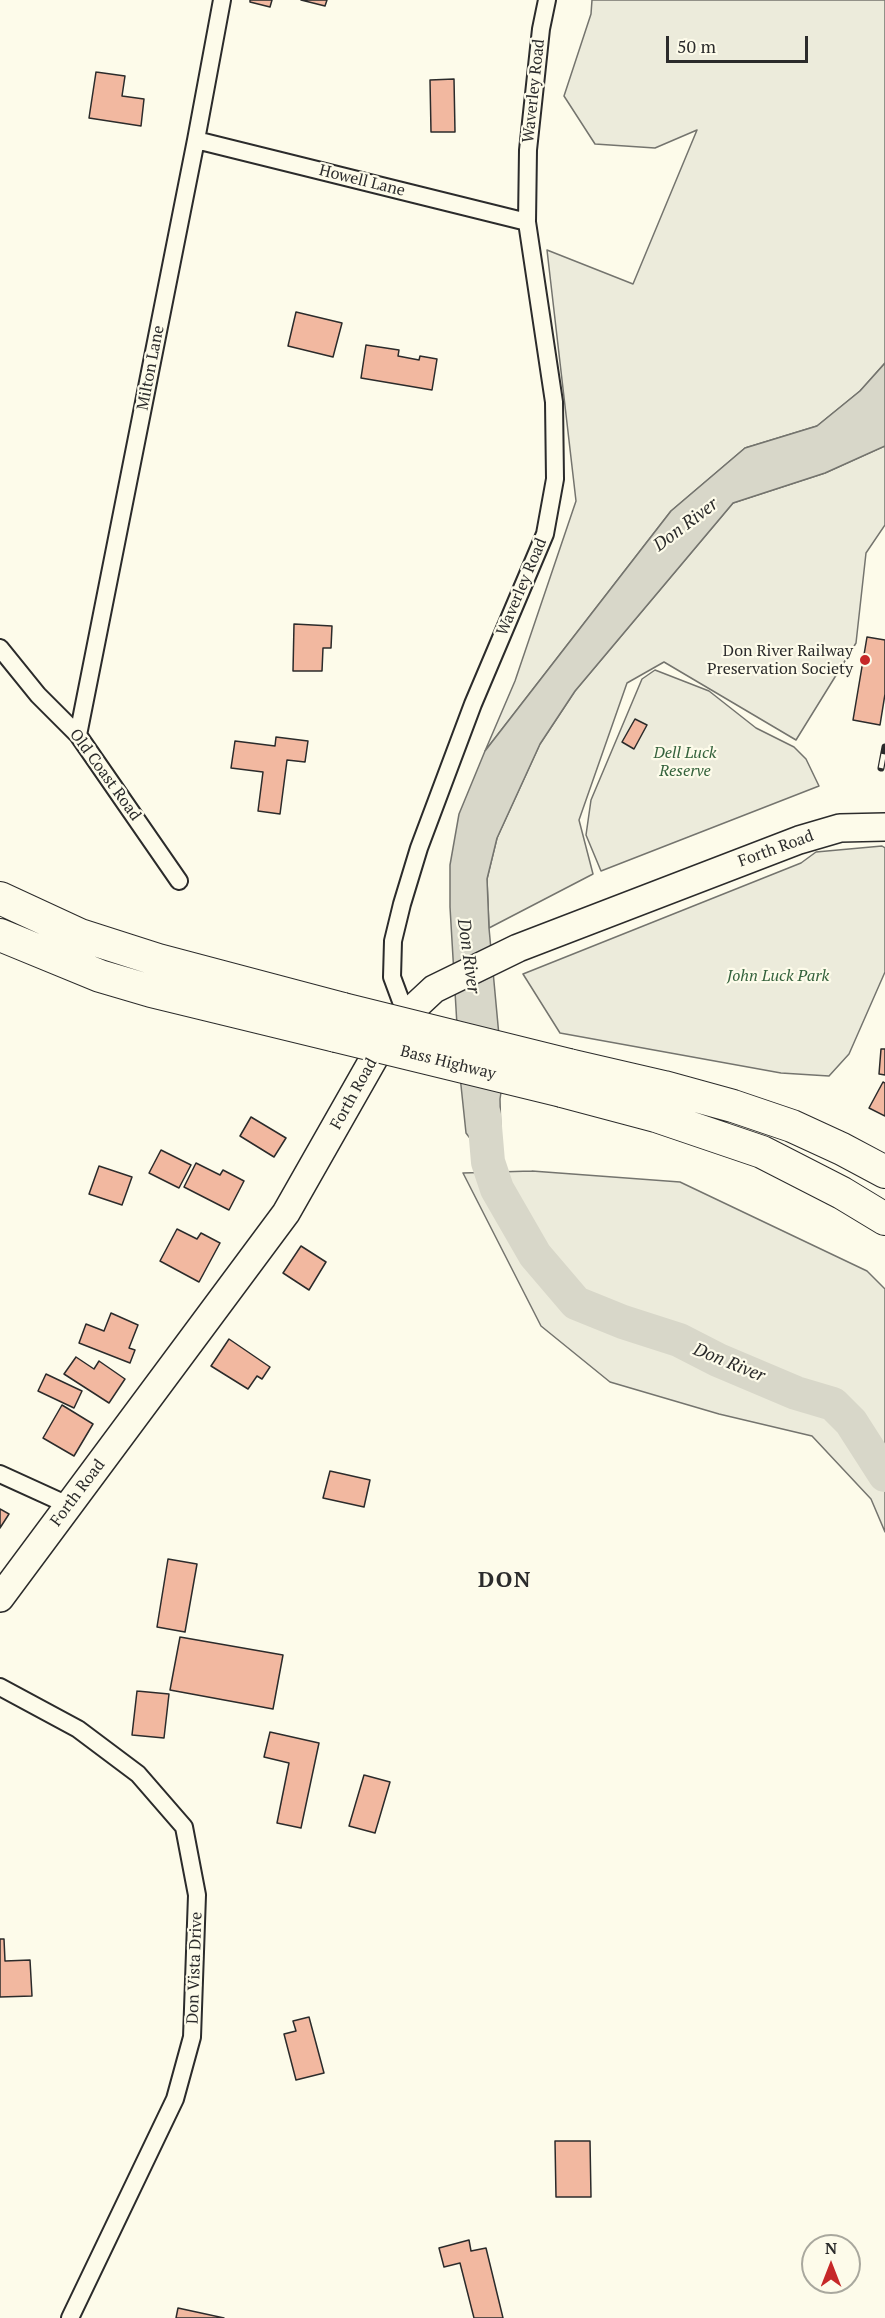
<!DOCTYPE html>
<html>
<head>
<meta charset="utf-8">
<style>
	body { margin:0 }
	#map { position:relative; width:885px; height:2318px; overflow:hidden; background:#fdfbea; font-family:"PT Serif",serif }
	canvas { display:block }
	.north { position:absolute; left:801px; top:2234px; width:60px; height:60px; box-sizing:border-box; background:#fdfbea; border:2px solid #a9a89e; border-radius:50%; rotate:0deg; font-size:16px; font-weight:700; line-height:24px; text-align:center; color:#2b2b2b }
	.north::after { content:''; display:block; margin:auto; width:21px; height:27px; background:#c62828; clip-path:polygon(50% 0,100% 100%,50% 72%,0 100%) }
	.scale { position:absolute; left:666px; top:36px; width:142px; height:27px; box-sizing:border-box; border:3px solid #2b2b2b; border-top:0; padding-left:8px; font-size:18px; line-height:21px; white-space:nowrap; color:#2b2b2b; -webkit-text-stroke:4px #fdfbea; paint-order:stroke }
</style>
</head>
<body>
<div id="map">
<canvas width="885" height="2318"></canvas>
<div class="north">N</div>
<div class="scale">50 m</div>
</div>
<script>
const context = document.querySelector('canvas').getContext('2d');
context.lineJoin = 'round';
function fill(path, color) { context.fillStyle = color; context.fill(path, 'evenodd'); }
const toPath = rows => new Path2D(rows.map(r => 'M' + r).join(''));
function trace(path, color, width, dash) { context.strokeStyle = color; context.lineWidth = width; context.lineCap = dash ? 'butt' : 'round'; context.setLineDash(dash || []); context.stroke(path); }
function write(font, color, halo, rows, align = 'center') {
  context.font = font + ' "PT Serif",serif'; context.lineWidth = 4.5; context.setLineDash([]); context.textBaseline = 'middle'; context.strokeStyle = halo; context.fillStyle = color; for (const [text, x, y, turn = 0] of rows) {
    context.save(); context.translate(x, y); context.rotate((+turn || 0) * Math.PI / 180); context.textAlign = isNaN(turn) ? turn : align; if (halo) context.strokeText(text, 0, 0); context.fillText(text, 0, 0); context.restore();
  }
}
const green = toPath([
	[592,0,885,0,885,363,860,391,817,426,745,448,671,511,485,751,515,681,576,501,547,250,633,284,697,130,655,148,595,144,564,96,591,14,592,0],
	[885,446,885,525,866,553,856,643,796,740,664,662,627,683,579,820,593,874,489,928,487,879,497,838,540,744,575,691,733,503,825,473,885,446],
	[655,670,709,691,756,728,794,747,806,759,819,786,601,871,586,835,591,800,642,679,655,670],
	[882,846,885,848,885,972,849,1054,829,1076,781,1073,560,1033,523,974,801,863,816,852,882,846],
	[532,1171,680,1182,867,1271,885,1289,885,1532,871,1499,812,1436,719,1414,610,1382,541,1326,463,1173,532,1171]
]);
const water = toPath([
	[885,363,885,446,825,473,733,503,575,691,540,744,497,838,487,879,489,928,503,1079,500,1099,501,1138,488,1162,466,1133,460,1076,450,907,450,865,459,814,485,751,671,511,745,448,817,426,860,391,885,363]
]);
const river = toPath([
	[484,1115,488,1162,497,1189,535,1255,576,1303,623,1322,679,1340,718,1360,796,1393,833,1404,851,1422,885,1475]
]);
const building = toPath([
	[250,0,272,0,270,7,250,2,250,0],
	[301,0,327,0,325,6,301,0],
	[96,72,125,76,122,96,144,99,141,126,89,118,96,72],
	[454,79,455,132,431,132,430,80,454,79],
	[296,312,342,323,333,357,288,346,296,312],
	[366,345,399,350,398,356,419,360,420,356,437,359,432,390,361,378,366,345],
	[294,624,332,626,331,648,323,648,322,671,293,671,294,624],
	[867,637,885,640,885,694,880,725,853,720,867,637],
	[635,719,647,725,634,749,622,742,635,719],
	[276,737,308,741,305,762,287,760,280,814,258,811,263,772,231,768,235,741,275,746,276,737],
	[881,1049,885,1049,885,1075,879,1074,881,1049],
	[883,1082,885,1083,885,1116,869,1108,883,1082],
	[251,1117,286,1138,274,1157,240,1136,251,1117],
	[161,1150,191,1165,179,1188,149,1173,161,1150],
	[196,1163,220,1175,223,1170,244,1181,229,1210,184,1187,196,1163],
	[99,1166,132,1177,122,1205,89,1194,99,1166],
	[177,1229,197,1239,201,1233,220,1243,199,1282,160,1261,177,1229],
	[301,1246,326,1262,309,1290,283,1273,301,1246],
	[111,1313,138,1325,129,1348,135,1350,130,1363,79,1343,86,1324,104,1331,111,1313],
	[229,1339,270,1367,262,1379,257,1376,248,1389,211,1366,229,1339],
	[76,1357,94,1369,99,1361,125,1379,109,1403,64,1374,76,1357],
	[46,1374,82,1391,74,1408,38,1391,46,1374],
	[62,1405,93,1424,74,1456,43,1438,62,1405],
	[330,1471,370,1480,364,1507,323,1498,330,1471],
	[0,1509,9,1514,0,1528,0,1509],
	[168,1559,197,1564,185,1632,157,1627,168,1559],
	[180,1637,283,1655,273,1709,170,1690,180,1637],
	[137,1691,169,1694,164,1738,132,1735,137,1691],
	[270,1732,319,1743,301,1828,277,1823,289,1763,264,1757,270,1732],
	[364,1775,390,1782,375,1833,349,1826,364,1775],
	[0,1939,4,1939,5,1961,30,1960,32,1996,0,1997,0,1939],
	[309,2017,324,2073,296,2080,284,2034,296,2031,293,2021,309,2017],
	[555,2141,590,2141,591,2197,556,2197,555,2141],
	[469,2240,471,2251,486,2248,503,2318,474,2318,460,2263,444,2267,439,2248,469,2240],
	[178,2308,224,2318,176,2318,178,2308]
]);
const street = toPath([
	[196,140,527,222],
	[0,648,38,695,78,735,179,881],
	[78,735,196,140,222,0],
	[410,1011,402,1004,392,977,393,941,402,904,419,848,473,704,545,534,555,479,554,402,527,222,528,150,541,29,547,0],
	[0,1474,68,1505],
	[0,1687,78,1729,138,1774,184,1827,197,1895,192,2037,175,2099,70,2318]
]);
const primary = toPath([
	[0,1598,286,1213,390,1030,434,989,518,948,799,840,840,828,885,827]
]);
const highway = toPath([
	[0,898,80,935,158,960,343,1009],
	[0,935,100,976,151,991,336,1036],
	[569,1065,664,1087,733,1106,792,1126,842,1149,885,1172],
	[562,1091,656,1116,762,1152,842,1193,885,1219]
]);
const rail = toPath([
	[881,768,885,747]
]);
const highwayBridge = toPath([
	[343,1009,569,1065],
	[336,1036,562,1091]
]);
const markers = [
	[865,660,6,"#c62828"]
];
const streetNames = [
	["Waverley Road",534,91,-84],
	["Howell Lane",362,181,14],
	["Milton Lane",151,368,-79],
	["Waverley Road",522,587,-67],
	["Old Coast Road",105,775,54],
	["Forth Road",776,849,-20],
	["Bass Highway",448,1063,14],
	["Forth Road",354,1094,-61],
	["Forth Road",78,1493,-53],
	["Don Vista Drive",195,1968,-88]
];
const poiNames = [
	["Don River Railway",853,651],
	["Preservation Society",853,669]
];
const parkNames = [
	["Dell Luck",685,753],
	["Reserve",685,771],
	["John Luck Park",778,976]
];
const waterNames = [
	["Don River",686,525,-37],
	["Don River",468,956,82],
	["Don River",729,1363,22]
];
const districtNames = [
	["DON",505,1581]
];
fill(green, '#ecebdb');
trace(green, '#74746e', 1.5);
fill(water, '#d8d7c9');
trace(water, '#74746e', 1.5);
trace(river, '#d8d7c9', 34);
fill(building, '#f2b8a0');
trace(building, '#2b2b2b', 1.5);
trace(street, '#2b2b2b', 20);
trace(primary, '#2b2b2b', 30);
trace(highway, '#2b2b2b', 34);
trace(street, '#fdfbea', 16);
trace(primary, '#fdfbea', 27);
trace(highway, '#fdfbea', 32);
trace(rail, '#2b2b2b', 7);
trace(rail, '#fdfbea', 4.5, [14]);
trace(highwayBridge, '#2b2b2b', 34, []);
trace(highwayBridge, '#fdfbea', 32);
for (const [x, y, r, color] of markers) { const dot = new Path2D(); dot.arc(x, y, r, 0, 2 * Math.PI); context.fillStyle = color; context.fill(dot); trace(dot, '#fdfbea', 2); }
write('16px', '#2b2b2b', '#fdfbea', streetNames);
write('16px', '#2b2b2b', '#fdfbea', poiNames, 'right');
write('italic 16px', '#34623c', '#fdfbea', parkNames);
write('italic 18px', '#2b2b2b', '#fdfbea', waterNames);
context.letterSpacing = '1.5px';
write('bold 22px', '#2b2b2b', '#fdfbea', districtNames);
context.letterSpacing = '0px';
</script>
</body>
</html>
